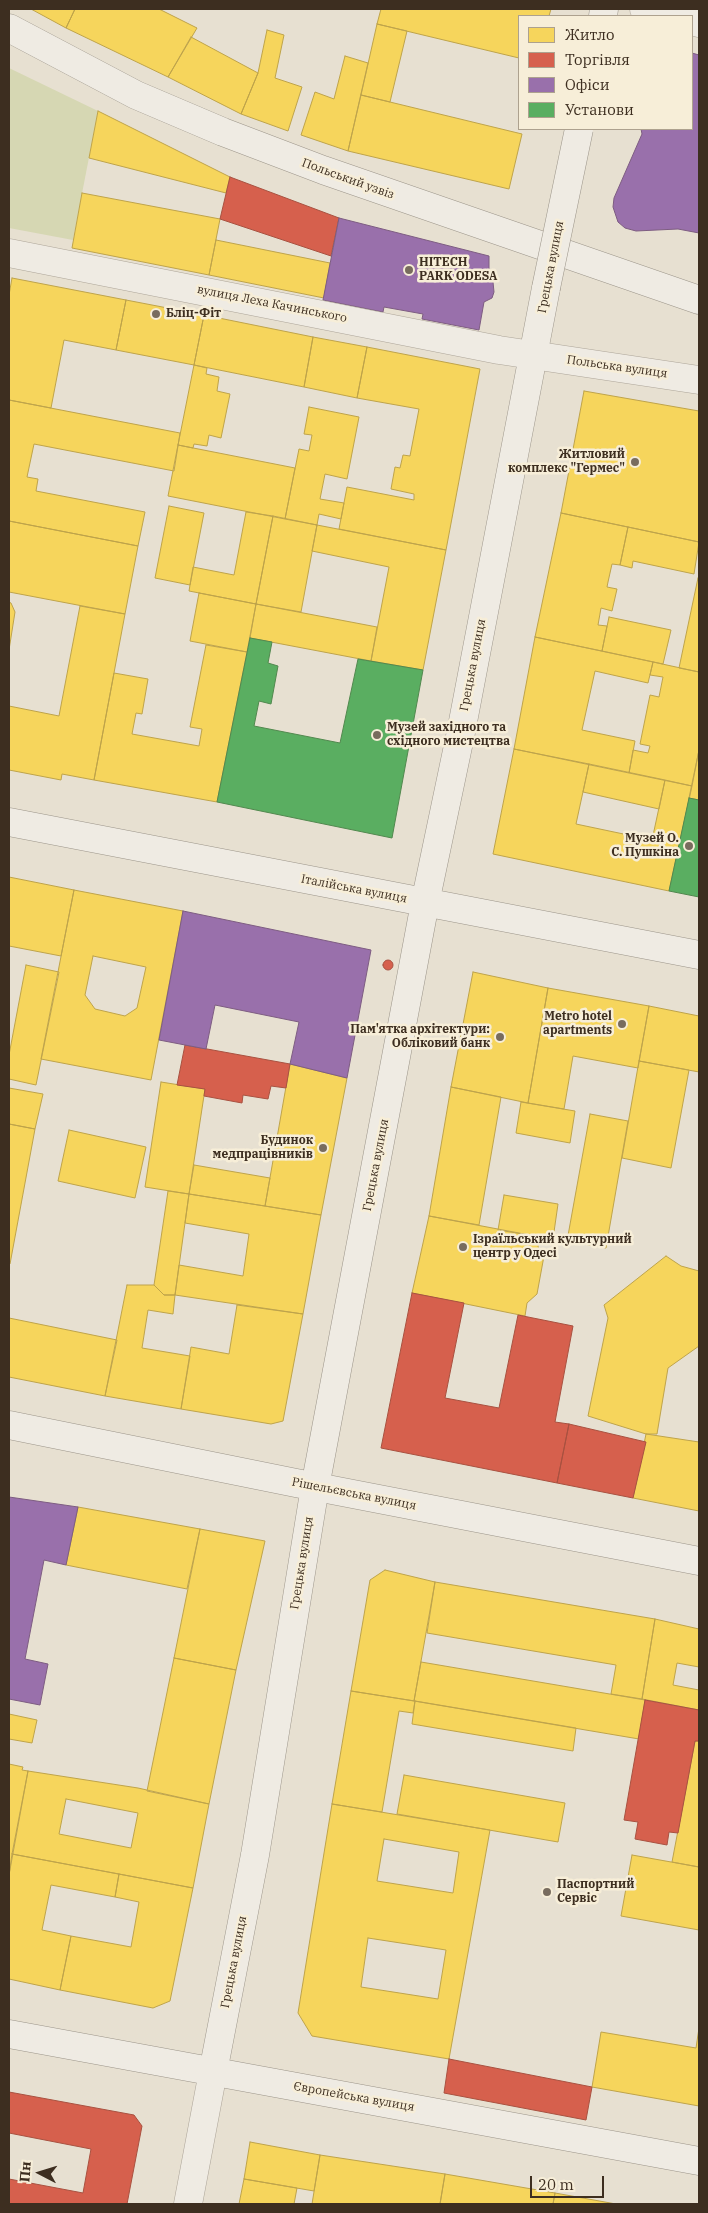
<!DOCTYPE html>
<html>
<head>
<meta charset="utf-8">
<style>
	body { margin:0 }
	#map { position:relative; width:708px; height:2213px; overflow:hidden; background:#e7e0d1; font-family:"IBM Plex Serif",serif }
	canvas { display:block }
	.frame { position:absolute; inset:0; border:10px solid #3d2e20; pointer-events:none }
	.legend { position:absolute; left:518px; top:15px; width:175px; height:115px; box-sizing:border-box; background:#f7eed8; border:1px solid #ada18e; margin:0; padding:6px 9px; list-style:none; font-size:15px; color:#3d2e20 }
	.legend li { display:flex; align-items:center; gap:10px; height:25px }
	.legend b { width:25px; border:1px solid #ada18e }
	.north { position:absolute; left:15px; top:2148px; width:50px; height:50px; -webkit-text-stroke:4px #f7eed8; paint-order:stroke; rotate:275deg; font-size:14px; font-weight:700; line-height:20px; text-align:center; color:#3d2e20 }
	.north::after { content:''; display:block; margin:auto; width:18px; height:22px; background:#3d2e20; clip-path:polygon(50% 0,100% 100%,50% 72%,0 100%) }
	.scale { position:absolute; left:530px; top:2176px; width:74px; height:22px; box-sizing:border-box; border:2px solid #3d2e20; border-top:0; padding-left:6px; font-size:15px; line-height:18px; white-space:nowrap; color:#3d2e20; -webkit-text-stroke:4px #f7eed8; paint-order:stroke }
</style>
</head>
<body>
<div id="map">
<canvas width="708" height="2213"></canvas>
<div class="frame"></div>
<ul class="legend">
<li><b style="height:14px;background:#f6d55c"></b>Житло</li>
<li><b style="height:14px;background:#d6604d"></b>Торгівля</li>
<li><b style="height:14px;background:#9970ab"></b>Офіси</li>
<li><b style="height:14px;background:#5aae61"></b>Установи</li>
</ul>
<div class="north">Пн</div>
<div class="scale">20 m</div>
</div>
<script>
const context = document.querySelector('canvas').getContext('2d');
context.lineJoin = 'round';
function fill(path, color) { context.fillStyle = color; context.fill(path, 'evenodd'); }
const toPath = rows => new Path2D(rows.map(r => 'M' + r).join(''));
function trace(path, color, width, dash) { context.strokeStyle = color; context.lineWidth = width; context.lineCap = dash ? 'butt' : 'round'; context.setLineDash(dash || []); context.stroke(path); }
function write(font, color, halo, rows, align = 'center') {
  context.font = font + ' "IBM Plex Serif",serif'; context.lineWidth = 5; context.setLineDash([]); context.textBaseline = 'middle'; context.strokeStyle = halo; context.fillStyle = color; for (const [text, x, y, turn = 0] of rows) {
    context.save(); context.translate(x, y); context.rotate((+turn || 0) * Math.PI / 180); context.textAlign = isNaN(turn) ? turn : align; if (halo) context.strokeText(text, 0, 0); context.fillText(text, 0, 0); context.restore();
  }
}
const green = toPath([
	[9,68,98,111,73,240,9,228]
]);
const homes = toPath([
	[31,9,75,9,66,28,31,9],
	[75,9,159,9,197,28,168,77,66,28,75,9],
	[381,9,551,9,549,16,519,16,519,58,377,24,381,9],
	[377,24,407,31,390,102,361,95,377,24],
	[267,30,284,35,275,78,302,87,288,131,241,114,258,73,267,30],
	[191,37,258,73,241,114,168,77,191,37],
	[345,56,368,63,348,151,301,135,315,92,334,99,345,56],
	[361,95,522,134,509,189,348,151,361,95],
	[98,111,230,177,226,193,89,158,98,111],
	[82,193,220,219,209,275,72,248,82,193],
	[216,240,330,263,324,298,209,275,216,240],
	[12,278,126,300,116,350,64,340,51,408,9,400,9,295,12,278],
	[126,300,204,315,194,365,116,350,126,300],
	[204,315,313,337,304,387,194,365,204,315],
	[313,337,367,347,357,398,304,387,313,337],
	[367,347,480,369,446,550,339,529,347,487,414,500,414,494,391,489,395,467,400,468,403,455,410,456,419,409,357,398,367,347],
	[194,365,207,368,206,374,219,377,217,391,230,394,221,438,209,435,207,446,194,444,193,448,178,445,194,365],
	[584,391,699,411,699,542,561,513,584,391],
	[9,400,180,433,174,471,34,444,27,477,38,479,36,491,145,512,138,546,9,521,9,400],
	[309,407,359,417,347,479,325,474,320,499,344,503,341,519,319,514,317,525,285,519,299,449,309,451,312,435,304,434,309,407],
	[178,445,295,468,285,519,168,496,178,445],
	[169,506,204,513,190,585,155,578,169,506],
	[246,512,273,516,256,604,189,591,193,567,234,575,246,512],
	[561,513,628,527,620,565,612,564,608,582,607,587,617,589,612,611,601,608,598,625,607,626,602,651,535,637,561,513],
	[273,516,317,525,301,612,256,604,273,516],
	[9,521,138,546,125,614,9,592,9,521],
	[317,525,446,550,423,670,371,661,389,567,312,551,317,525],
	[628,527,699,542,694,574,633,561,632,568,620,565,628,527],
	[698,578,699,578,699,672,679,668,698,578],
	[199,593,256,604,247,652,190,641,199,593],
	[9,602,11,603,15,612,9,650,9,602],
	[256,604,377,627,371,661,250,638,256,604],
	[80,606,125,614,94,780,62,774,61,780,9,770,9,706,59,716,80,606],
	[609,617,671,630,663,664,602,651,609,617],
	[535,637,653,662,648,683,595,671,582,730,635,741,629,773,514,749,535,637],
	[206,645,247,652,217,802,94,780,114,673,148,679,142,714,136,713,132,734,199,746,202,729,190,727,206,645],
	[653,662,699,672,699,750,692,786,629,773,633,750,648,753,650,746,640,744,650,695,659,697,663,677,650,675,653,662],
	[514,749,589,764,576,824,652,840,665,780,692,786,669,891,493,854,514,749],
	[699,750,699,800,689,798,699,750],
	[589,764,665,780,659,809,583,792,589,764],
	[9,877,74,890,61,956,9,946,9,877],
	[74,890,183,911,151,1080,41,1059,74,890],
	[93,956,146,967,137,1008,125,1016,95,1009,85,995,93,956],
	[26,965,59,972,36,1085,9,1079,9,1055,26,965],
	[473,972,548,988,528,1103,451,1087,473,972],
	[548,988,649,1006,638,1068,573,1056,564,1109,528,1103,548,988],
	[649,1006,699,1016,699,1072,639,1061,649,1006],
	[639,1061,689,1070,671,1168,622,1158,639,1061],
	[290,1064,347,1078,321,1215,265,1206,290,1064],
	[161,1082,205,1089,189,1194,145,1187,161,1082],
	[451,1087,501,1097,479,1225,429,1216,451,1087],
	[9,1088,43,1094,35,1129,9,1124,9,1088],
	[521,1102,575,1111,570,1143,516,1133,521,1102],
	[590,1114,628,1121,606,1248,567,1241,590,1114],
	[9,1124,35,1129,10,1264,9,1264,9,1124],
	[69,1130,146,1147,135,1198,58,1181,69,1130],
	[194,1165,270,1178,265,1206,189,1194,194,1165],
	[168,1191,189,1194,175,1295,164,1295,154,1285,168,1191],
	[189,1194,321,1215,303,1314,175,1295,179,1265,243,1276,249,1234,185,1223,189,1194],
	[504,1195,558,1204,553,1239,498,1230,504,1195],
	[429,1216,540,1237,538,1247,544,1256,537,1294,527,1303,525,1316,412,1293,429,1216],
	[666,1256,681,1266,699,1271,699,1346,668,1368,657,1434,646,1434,588,1416,608,1318,604,1305,666,1256],
	[127,1285,154,1285,164,1295,175,1295,173,1314,148,1310,142,1348,190,1356,181,1409,105,1396,127,1285],
	[237,1305,303,1314,283,1421,271,1424,181,1409,191,1347,229,1354,237,1305],
	[9,1318,117,1340,105,1396,9,1377,9,1318],
	[646,1434,699,1442,699,1511,633,1498,646,1434],
	[78,1507,200,1529,187,1589,66,1565,78,1507],
	[200,1529,265,1541,236,1670,174,1658,200,1529],
	[385,1570,435,1582,414,1701,351,1691,370,1580,385,1570],
	[435,1582,655,1619,642,1699,611,1694,616,1665,427,1633,435,1582],
	[655,1619,699,1629,699,1667,677,1663,673,1685,699,1690,699,1710,642,1699,655,1619],
	[174,1658,236,1670,209,1804,147,1791,174,1658],
	[421,1662,645,1700,639,1739,414,1701,421,1662],
	[351,1691,415,1701,413,1713,399,1711,382,1812,332,1804,351,1691],
	[415,1701,576,1728,573,1751,412,1724,415,1701],
	[9,1714,37,1720,32,1743,9,1739,9,1714],
	[695,1741,699,1741,699,1867,672,1862,695,1741],
	[9,1764,23,1767,22,1770,28,1771,9,1875,9,1764],
	[28,1771,138,1788,209,1804,193,1888,12,1854,28,1771],
	[66,1799,138,1813,131,1848,59,1834,66,1799],
	[404,1775,565,1803,558,1842,397,1814,404,1775],
	[332,1804,490,1830,449,2059,312,2036,298,2013,332,1804],
	[384,1839,459,1852,453,1893,377,1881,384,1839],
	[368,1938,446,1950,438,1999,361,1987,368,1938],
	[12,1854,119,1874,115,1897,51,1885,42,1930,71,1936,60,1990,9,1979,9,1875,12,1854],
	[632,1855,699,1867,699,1930,621,1916,632,1855],
	[119,1874,193,1888,170,2001,153,2008,60,1990,71,1936,131,1947,139,1902,115,1897,119,1874],
	[699,2028,699,2106,592,2087,601,2032,696,2048,699,2028],
	[250,2142,320,2155,314,2191,244,2179,250,2142],
	[320,2155,445,2174,440,2204,312,2204,320,2155],
	[445,2174,555,2193,553,2204,440,2204,445,2174],
	[244,2179,297,2188,294,2204,239,2204,244,2179],
	[555,2193,616,2204,553,2204,555,2193]
]);
const shops = toPath([
	[230,177,339,218,331,256,220,219,230,177],
	'383 965a5 5 0 1 1 10 0a5 5 0 1 1-10 0Z',
	[185,1045,290,1064,286,1088,271,1086,268,1099,243,1095,242,1103,204,1096,205,1089,177,1085,185,1045],
	[412,1293,464,1303,445,1398,499,1408,518,1315,573,1326,555,1422,569,1424,557,1483,381,1448,412,1293],
	[569,1424,646,1442,633,1498,557,1483,569,1424],
	[645,1700,699,1710,699,1741,695,1741,678,1833,669,1832,667,1845,635,1839,638,1822,624,1820,645,1700],
	[449,2059,592,2087,586,2120,444,2093,449,2059],
	[9,2092,134,2115,142,2126,127,2204,9,2204,9,2179,83,2193,91,2149,9,2133,9,2092]
]);
const offices = toPath([
	[692,53,699,55,699,233,678,229,636,231,625,228,618,222,613,207,614,198,642,134,641,129,692,129,692,53],
	[339,218,489,256,489,278,493,282,494,292,492,298,484,302,479,330,422,319,423,314,384,307,383,312,323,300,339,218],
	[183,911,371,950,347,1078,290,1064,299,1022,215,1005,206,1049,159,1040,183,911],
	[9,1497,78,1507,66,1565,44,1560,25,1659,48,1664,40,1705,9,1699,9,1497]
]);
const public = toPath([
	[250,638,272,642,268,663,278,666,271,704,259,701,254,726,340,743,358,659,423,670,392,838,217,802,250,638],
	[689,798,699,800,699,897,669,891,689,798]
]);
const street = toPath([
	[644,9,672,16],
	[692,21,699,23],
	[9,253,499,350,699,380],
	[188,2204,213,2072]
]);
const secondary = toPath([
	[603,16,604,9],
	[9,28,136,95,223,132,323,170,699,300],
	[9,822,699,955],
	[9,1425,296,1483,699,1561],
	[9,2034,699,2161],
	[213,2072,255,1855,315,1487,425,903,461,732,546,288]
]);
const secondaryBridge = toPath([
	[546,288,579,129]
]);
const markers = [
	[409,270,5,"#786c5e"],
	[156,314,5,"#786c5e"],
	[635,462,5,"#786c5e"],
	[377,735,5,"#786c5e"],
	[689,846,5,"#786c5e"],
	[622,1024,5,"#786c5e"],
	[500,1037,5,"#786c5e"],
	[323,1148,5,"#786c5e"],
	[463,1247,5,"#786c5e"],
	[547,1892,5,"#786c5e"]
];
const streetNames = [
	["Польський узвіз",348,179,20],
	["Грецька вулиця",551,267,-79],
	["вулиця Леха Качинського",272,304,11],
	["Польська вулиця",617,367,8],
	["Грецька вулиця",473,665,-79],
	["Італійська вулиця",354,889,11],
	["Грецька вулиця",376,1165,-79],
	["Рішельєвська вулиця",354,1494,11],
	["Грецька вулиця",302,1563,-81],
	["Грецька вулиця",234,1962,-79],
	["Європейська вулиця",354,2097,10]
];
const poiNames = [
	["HITECH",419,263],
	["PARK ODESA",419,277],
	["Бліц-Фіт",166,314],
	["Житловий",625,455,"right"],
	["комплекс \"Гермес\"",625,469,"right"],
	["Музей західного та",387,728],
	["східного мистецтва",387,742],
	["Музей О.",679,839,"right"],
	["С. Пушкіна",679,853,"right"],
	["Metro hotel",612,1017,"right"],
	["apartments",612,1031,"right"],
	["Пам'ятка архітектури:",490,1030,"right"],
	["Обліковий банк",490,1044,"right"],
	["Будинок",313,1141,"right"],
	["медпрацівників",313,1155,"right"],
	["Ізраїльський культурний",473,1240],
	["центр у Одесі",473,1254],
	["Паспортний",557,1885],
	["Сервіс",557,1899]
];
fill(green, '#d6d7b3');
fill(homes, '#f6d55c');
trace(homes, '#bea34a', 1);
fill(shops, '#d6604d');
trace(shops, '#a85140', 1);
fill(offices, '#9970ab');
trace(offices, '#7d5c81', 1);
fill(public, '#5aae61');
trace(public, '#51884e', 1);
trace(street, '#ada599', 29);
trace(secondary, '#9c958a', 29);
trace(street, '#efebe3', 28);
trace(secondary, '#efebe3', 28);
trace(secondaryBridge, '#9c958a', 29, []);
trace(secondaryBridge, '#efebe3', 28);
for (const [x, y, r, color] of markers) { const dot = new Path2D(); dot.arc(x, y, r, 0, 2 * Math.PI); context.fillStyle = color; context.fill(dot); trace(dot, '#f7eed8', 2); }
write('12px', '#3d2e20', '#f7eed8', streetNames);
write('bold 12px', '#3d2e20', '#f7eed8', poiNames, 'left');
</script>
</body>
</html>
